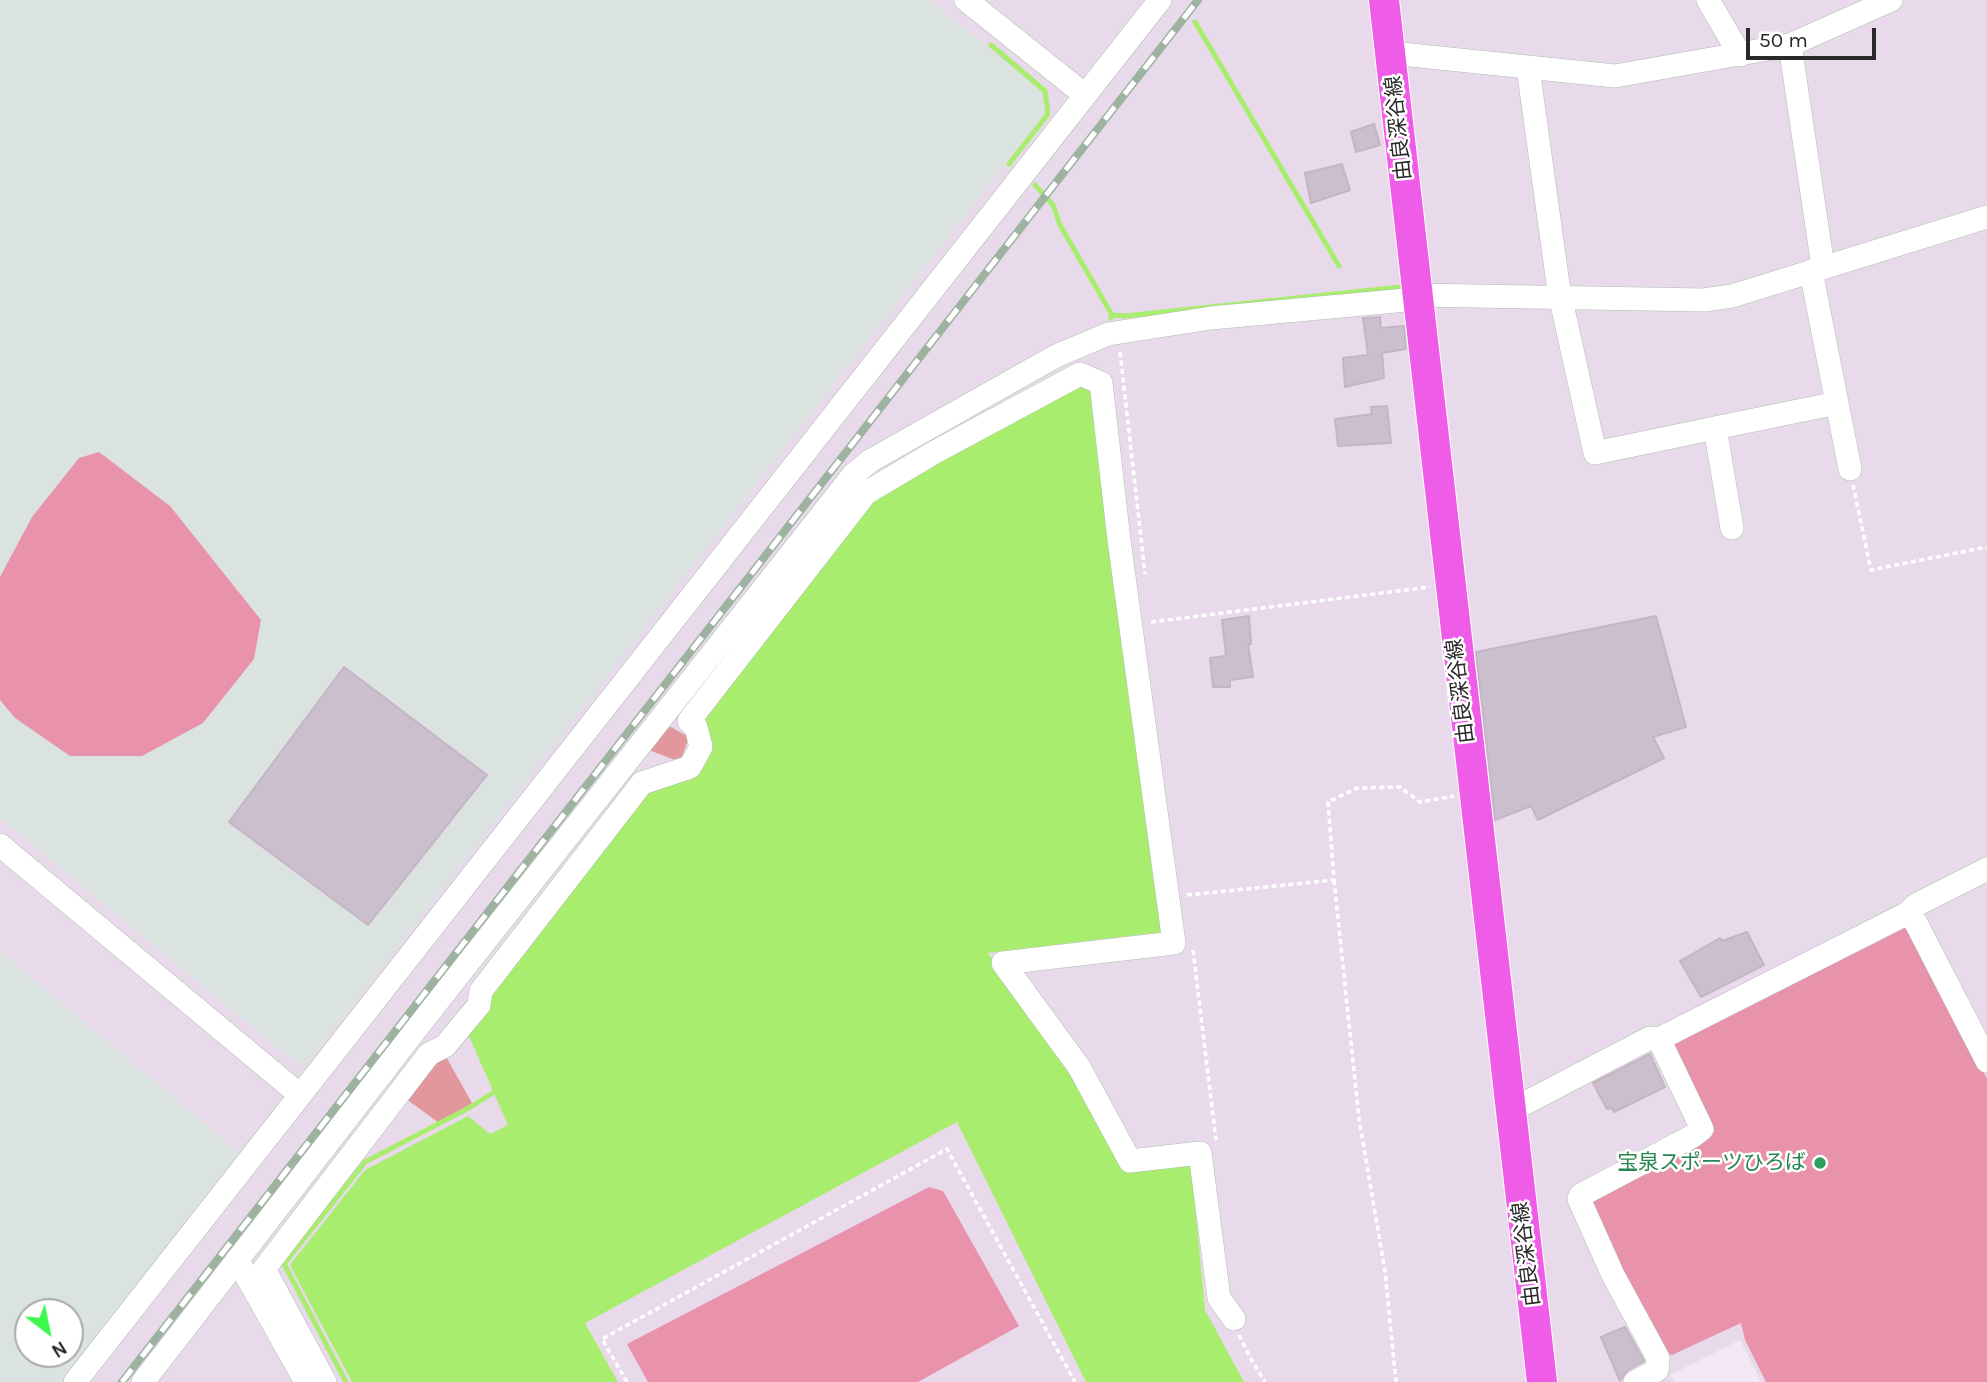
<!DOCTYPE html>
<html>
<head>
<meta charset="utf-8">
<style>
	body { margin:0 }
	#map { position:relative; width:1987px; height:1382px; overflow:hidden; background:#e8daeb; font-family:Karla,sans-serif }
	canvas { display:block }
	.north { position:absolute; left:14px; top:1298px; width:70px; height:70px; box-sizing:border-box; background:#fff; border:2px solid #a9a9a9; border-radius:50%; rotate:148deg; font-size:19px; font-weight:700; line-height:28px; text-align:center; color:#292929 }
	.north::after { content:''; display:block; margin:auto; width:24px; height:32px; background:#3bf84c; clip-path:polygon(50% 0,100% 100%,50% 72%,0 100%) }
	.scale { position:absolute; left:1746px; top:28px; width:130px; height:32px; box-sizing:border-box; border:4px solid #292929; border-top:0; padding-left:9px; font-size:21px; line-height:24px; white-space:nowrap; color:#292929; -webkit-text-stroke:5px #fff; paint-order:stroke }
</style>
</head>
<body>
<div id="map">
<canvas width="1987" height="1382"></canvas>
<div class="north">N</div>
<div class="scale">50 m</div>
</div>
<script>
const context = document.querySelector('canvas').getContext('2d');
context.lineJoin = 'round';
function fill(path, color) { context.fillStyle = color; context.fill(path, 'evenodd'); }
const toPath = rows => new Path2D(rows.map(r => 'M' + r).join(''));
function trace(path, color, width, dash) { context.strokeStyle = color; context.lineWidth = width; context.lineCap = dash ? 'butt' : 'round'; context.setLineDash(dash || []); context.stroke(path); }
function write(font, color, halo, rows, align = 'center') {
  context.font = font + ' Karla,"Noto Sans JP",sans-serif'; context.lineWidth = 5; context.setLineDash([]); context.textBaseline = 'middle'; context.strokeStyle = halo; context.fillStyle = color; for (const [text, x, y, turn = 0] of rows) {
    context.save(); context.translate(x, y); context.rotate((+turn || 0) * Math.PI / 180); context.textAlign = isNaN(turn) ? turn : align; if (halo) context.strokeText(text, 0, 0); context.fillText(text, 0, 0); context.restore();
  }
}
const industrial = toPath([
	[0,0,929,0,1042,92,1044,114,307,1063,297,1064,0,818],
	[0,951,239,1152,61,1382,0,1382],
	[28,1312,70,1312,70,1354,28,1354]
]);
const green = toPath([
	[669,726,689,737,680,762,649,750],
	[438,1054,445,1055,472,1103,439,1123,405,1098]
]);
const pitch = toPath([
	[99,452,170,506,261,620,254,659,203,723,142,756,70,756,15,718,0,700,0,577,32,517,79,458],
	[1902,924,1909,926,1987,1079,1987,1382,1766,1382,1745,1340,1741,1323,1672,1355,1663,1353,1588,1203,1591,1195,1715,1131,1673,1050,1675,1040],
	[929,1187,943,1191,1019,1326,918,1382,648,1382,627,1344]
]);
const plaza = toPath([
	[1740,1340,1761,1382,1675,1382,1670,1375]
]);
const water = toPath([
	[1078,379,1097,387,1161,932,988,953,1073,1063,1119,1166,1128,1171,1191,1163,1205,1310,1244,1382,1086,1382,957,1122,585,1323,618,1382,352,1382,290,1265,365,1170,468,1116,490,1134,508,1125,468,1034,487,1008,499,981,646,786,690,771,710,701,871,496]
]);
const stream = toPath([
	[1195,22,1339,266],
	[991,45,1045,91,1048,114,1009,164],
	[1035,185,1053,205,1060,225,1112,315,1111,318],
	[1112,315,1125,316,1401,287],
	[346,1382,284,1264,365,1162,469,1108,499,1089]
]);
const building = toPath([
	[1374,124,1380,145,1356,152,1351,132,1374,124],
	[1342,164,1350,190,1311,203,1305,173,1342,164],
	[1380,317,1381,328,1404,326,1406,349,1382,353,1384,378,1345,387,1343,358,1368,355,1363,318,1380,317],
	[1387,406,1391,443,1338,446,1335,419,1372,414,1371,407,1387,406],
	[1249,616,1251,644,1248,644,1253,677,1230,680,1230,687,1213,687,1210,658,1226,656,1222,620,1249,616],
	[1656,616,1686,727,1653,737,1664,758,1538,820,1531,806,1495,820,1476,652,1656,616],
	[344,667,487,775,368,925,229,822,344,667],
	[1747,932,1764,965,1701,997,1680,961,1720,938,1722,941,1747,932],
	[1650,1054,1665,1087,1614,1112,1612,1108,1607,1109,1593,1083,1650,1054],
	[1625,1327,1644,1361,1628,1370,1620,1381,1601,1337,1625,1327]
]);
const path = toPath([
	[1120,352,1145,574],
	[1853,485,1871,570,1987,547],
	[1151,622,1430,587],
	[1334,880,1359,1119,1385,1271,1396,1382],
	[1187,895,1334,880,1328,802,1357,788,1400,787,1420,802,1454,796],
	[1193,950,1216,1140],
	[1239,1335,1251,1359,1265,1382],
	[627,1382,602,1339,947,1149,1075,1382]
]);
const minor = toPath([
	[966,0,1085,95],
	[1708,0,1740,55],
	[1790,45,1823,267],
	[1391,53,1615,76,1790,45,1891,0],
	[1528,68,1559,291,1595,453,1715,428],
	[1811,271,1850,469],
	[1417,295,1704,300,1732,296,1987,217],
	[1732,528,1715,428,1837,403],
	[0,845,300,1095],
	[1908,913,1916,905,1987,869],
	[1510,1111,1650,1038,1659,1039],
	[237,1259,306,1382],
	[75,1382,1160,0],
	[143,1382,427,1015,853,475,870,461,1056,356,1108,334,1211,318,1417,299],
	[325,1382,264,1269,429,1054,445,1046,479,1005,481,991,642,783,690,767,701,747,696,727,689,721,866,493,935,452,1080,374,1101,383,1119,540,1174,943,1003,963,1079,1067,1130,1161,1200,1153,1219,1298,1234,1319],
	[1635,1382,1657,1370,1658,1358,1613,1275,1579,1199,1581,1195,1693,1136,1702,1129,1659,1039,1908,913,1916,923,1987,1061]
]);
const major = toPath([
	[1384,0,1542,1382]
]);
const rail = toPath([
	[122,1382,1198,0]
]);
const markers = [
	[1820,1163,7,"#2e9e5b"]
];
const streetNames = [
	["由良深谷線",1399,128,-96],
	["由良深谷線",1461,691,-97],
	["由良深谷線",1527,1254,-97]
];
const leisureNames = [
	["宝泉スポーツひろば",1806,1163]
];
fill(industrial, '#dbe3e0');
fill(green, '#e1979b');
fill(pitch, '#e992ac');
fill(plaza, '#f2e8f3');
fill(water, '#a8ed6d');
trace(stream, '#a8ed6d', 5);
fill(building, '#ccbfcd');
trace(building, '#c5b4c6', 2);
trace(minor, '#afbdaf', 24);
trace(major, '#fff', 32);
trace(path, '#fff', 3.5, [5, 3.5]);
trace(minor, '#fff', 23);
trace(major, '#ef5ce8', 30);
trace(rail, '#9db3a0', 8);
trace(rail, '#fff', 5, [16]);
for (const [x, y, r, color] of markers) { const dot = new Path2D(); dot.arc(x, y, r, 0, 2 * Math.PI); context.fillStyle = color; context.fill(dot); trace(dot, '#fff', 2.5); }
write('21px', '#292929', '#fff', streetNames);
write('21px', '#27864d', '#fff', leisureNames, 'right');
</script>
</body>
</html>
